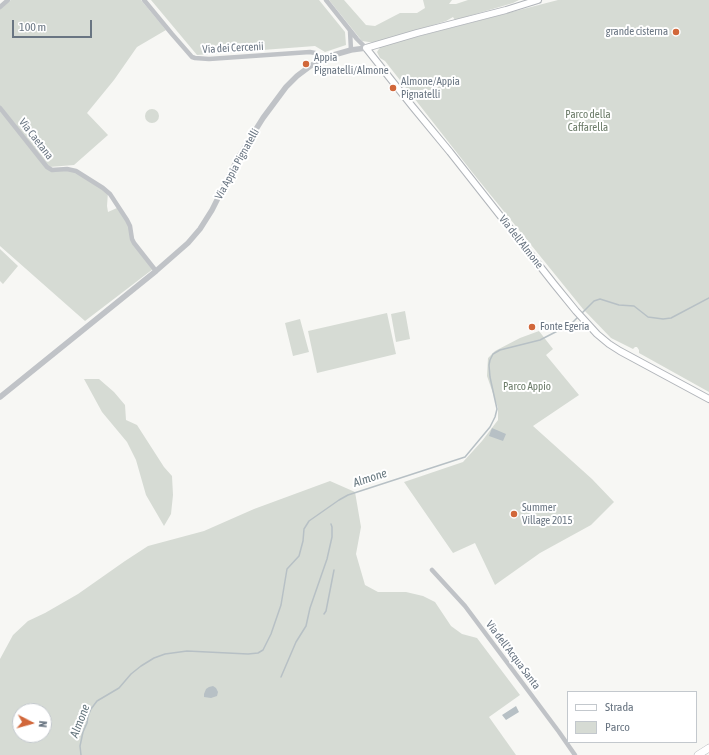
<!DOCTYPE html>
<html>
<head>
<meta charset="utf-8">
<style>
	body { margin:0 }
	#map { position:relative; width:709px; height:755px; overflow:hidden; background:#f7f7f4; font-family:"Asap Condensed",sans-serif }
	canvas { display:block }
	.legend { position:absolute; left:567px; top:691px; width:130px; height:52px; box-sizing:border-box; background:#fff; border:1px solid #c3c8cd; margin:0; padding:5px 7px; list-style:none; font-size:12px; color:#697582 }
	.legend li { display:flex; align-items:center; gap:8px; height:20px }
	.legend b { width:20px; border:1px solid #c3c8cd }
	.north { position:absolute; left:12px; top:703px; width:40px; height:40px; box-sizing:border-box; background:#fff; border:1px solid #c3c8cd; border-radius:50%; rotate:96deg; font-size:11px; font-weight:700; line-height:16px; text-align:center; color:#697582 }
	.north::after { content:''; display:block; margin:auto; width:14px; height:18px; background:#d1673a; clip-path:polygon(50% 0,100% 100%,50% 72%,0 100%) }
	.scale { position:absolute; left:12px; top:20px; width:80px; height:18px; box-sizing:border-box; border:2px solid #697582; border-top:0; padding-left:5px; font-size:12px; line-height:14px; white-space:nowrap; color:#697582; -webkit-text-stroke:3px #fff; paint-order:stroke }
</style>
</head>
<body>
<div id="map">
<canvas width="709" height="755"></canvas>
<ul class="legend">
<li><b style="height:5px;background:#fff"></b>Strada</li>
<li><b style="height:11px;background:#d6dbd4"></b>Parco</li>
</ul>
<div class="north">N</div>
<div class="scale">100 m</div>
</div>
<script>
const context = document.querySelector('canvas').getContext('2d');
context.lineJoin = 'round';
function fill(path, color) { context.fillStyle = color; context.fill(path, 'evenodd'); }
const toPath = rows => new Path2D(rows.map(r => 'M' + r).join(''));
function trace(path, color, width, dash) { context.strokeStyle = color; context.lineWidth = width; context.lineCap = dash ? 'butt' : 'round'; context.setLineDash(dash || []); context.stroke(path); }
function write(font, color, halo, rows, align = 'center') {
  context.font = font + ' "Asap Condensed",sans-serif'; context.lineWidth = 4; context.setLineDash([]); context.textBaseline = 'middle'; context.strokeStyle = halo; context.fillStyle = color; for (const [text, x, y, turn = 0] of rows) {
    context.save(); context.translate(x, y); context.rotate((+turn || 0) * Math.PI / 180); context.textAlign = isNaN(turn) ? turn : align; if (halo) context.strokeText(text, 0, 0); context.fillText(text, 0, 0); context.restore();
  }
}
const green = toPath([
	[11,0,141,0,166,30,137,47,114,80,87,113,108,135,74,165,49,167,50,169,65,169,82,175,108,192,107,206,108,212,117,208,129,225,131,240,153,269,85,321,0,246,0,9],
	[151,0,319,0,345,32,346,45,325,52,315,46,197,55],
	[329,0,344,0,366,25,375,26,400,13,417,13,425,8,423,0,452,0,449,4,456,4,468,0,519,0,513,3,455,20,453,17,446,21,375,43,362,41],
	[558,0,709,0,709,392,639,353,639,350,637,347,635,347,633,349,611,338,583,309,472,172,385,61,380,58,377,52,381,46],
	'145 116a7 7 0 1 1 14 0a7 7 0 1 1-14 0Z',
	[0,249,18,266,3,284,0,281],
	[405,311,410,339,396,342,391,314],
	[387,313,396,354,317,373,308,331],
	[300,319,309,352,293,356,285,323],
	[539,331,553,349,546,355,579,395,533,426,592,479,614,502,591,525,540,553,495,585,475,543,453,553,404,482,463,462,482,441,498,420,498,408,487,376,488,358,495,351,520,338],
	[84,379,99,379,114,392,125,405,126,420,137,425,164,467,172,476,173,495,171,514,164,526,146,495,136,460,127,442,102,412],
	[330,481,355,492,361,527,356,554,365,585,378,592,406,592,423,596,435,602,451,626,462,634,477,638,520,695,489,717,516,755,0,755,0,659,13,635,28,621,45,613,78,594,125,561,148,546,204,531,254,509],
	[20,711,44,711,44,735,20,735]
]);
const water = toPath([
	[492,428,506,434,503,441,489,436],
	[213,686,216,688,218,692,217,696,211,698,204,697,204,694,206,689,209,687],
	[516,706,519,712,506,720,502,715]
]);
const stream = toPath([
	[581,314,594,301,600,299,619,305,634,306,648,317,663,319,671,318,709,298],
	[324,614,326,611,334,570],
	[281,677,296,642,306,626,310,608,327,559,332,537,332,527,331,524],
	[81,755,80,746,83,732,87,723,88,716,91,709,97,701,119,688,131,674,141,666,154,658,165,654,187,651,248,654,258,653,263,650,271,634,281,605,287,569,299,556,303,541,304,529,309,521,339,500,348,495,465,457,490,427,495,417,497,409,495,400,490,377,489,365,490,360,493,354,500,350,540,340,571,324,578,317]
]);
const minor = toPath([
	[144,0,172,34,192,57,195,58,209,59,310,52,315,53,323,58],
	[326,0,357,39,366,48],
	[0,7,8,0],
	[350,31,351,50],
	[0,108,47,167,52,170,67,169,76,171,103,188,110,194,127,220,130,226,132,239,134,243,156,271],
	[432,570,465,606,559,732,575,755]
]);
const tertiary = toPath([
	[0,397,156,271,188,243,200,229,212,210,238,158,263,118,286,87,297,76,309,67,323,58,351,50,366,48]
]);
const secondary = toPath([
	[538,0,506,10,417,33,366,48,412,106,450,152,554,284,576,311,597,334,609,344,620,351,709,399]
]);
const primary = toPath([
	[698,755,709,748]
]);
const markers = [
	[676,32,4,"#d1673a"],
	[306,64,4,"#d1673a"],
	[393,88,4,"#d1673a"],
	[532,327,4,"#d1673a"],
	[514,514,4,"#d1673a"]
];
const poiNames = [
	["grande cisterna",668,32,"right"],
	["Appia",314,58],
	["Pignatelli/Almone",314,71],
	["Almone/Appia",401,82],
	["Pignatelli",401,95],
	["Fonte Egeria",540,327],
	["Summer",522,508],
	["Village 2015",522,521]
];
const streetNames = [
	["Via dei Cercenii",233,48,-3],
	["Via Caetana",36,139,52],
	["Via Appia Pignatelli",237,164,-61],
	["Via dell'Almone",521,242,52],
	["Via dell'Acqua Santa",513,655,53]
];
const parkNames = [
	["Parco della",588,115],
	["Caffarella",588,128],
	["Parco Appio",527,387]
];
const waterNames = [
	["Almone",370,478,-18],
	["Almone",80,721,-69]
];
fill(green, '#d6dbd4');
fill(water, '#b7c0c5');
trace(stream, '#b7c0c5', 1.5);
trace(secondary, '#b1b5ba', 8);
trace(primary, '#b2b5b9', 8);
trace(minor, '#c0c3c7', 4.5);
trace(tertiary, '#c0c3c7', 5.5);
trace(secondary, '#fff', 6);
trace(primary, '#fff', 7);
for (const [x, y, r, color] of markers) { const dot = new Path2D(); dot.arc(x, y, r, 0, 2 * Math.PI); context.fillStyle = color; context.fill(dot); trace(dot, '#fff', 1.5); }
write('11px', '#697582', '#fff', poiNames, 'left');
write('11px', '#697582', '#fff', streetNames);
write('11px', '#6a7a67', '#fff', parkNames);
write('italic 12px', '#65767e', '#fff', waterNames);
</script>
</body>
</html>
